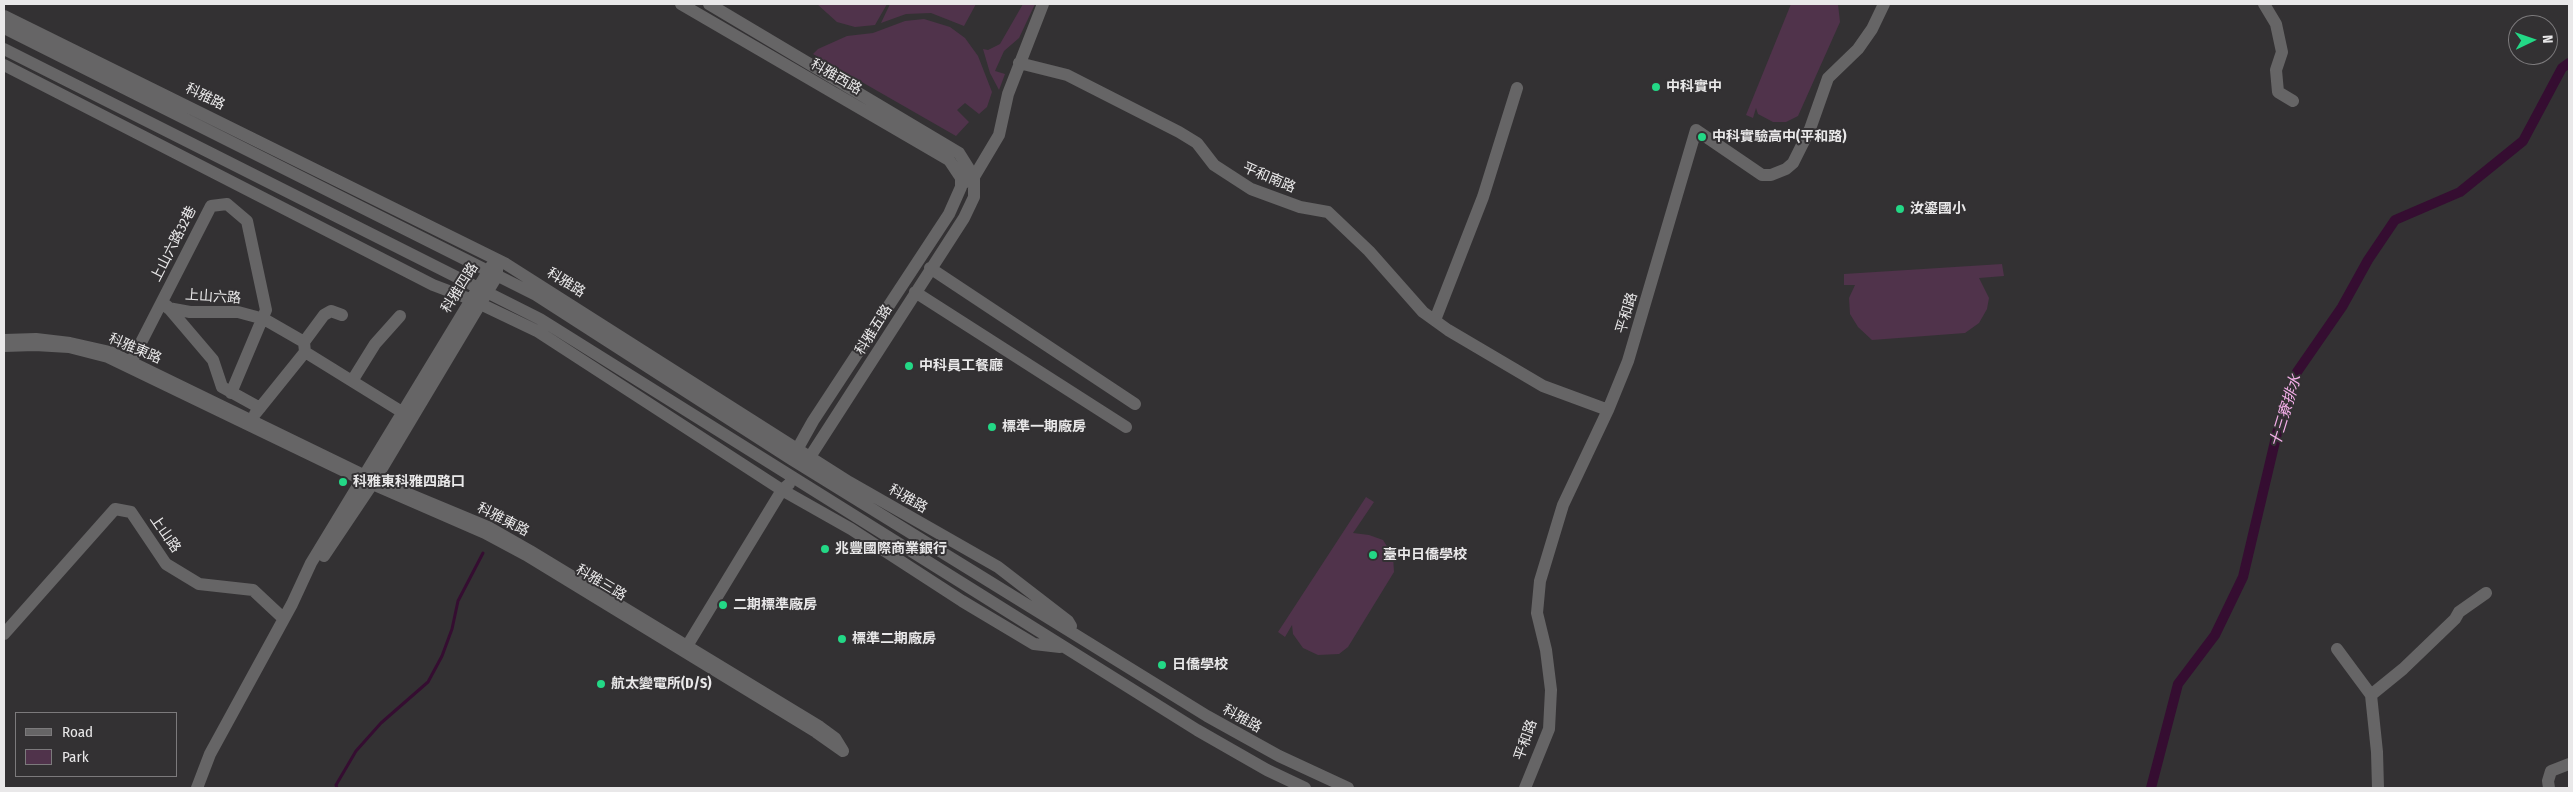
<!DOCTYPE html>
<html>
<head>
<meta charset="utf-8">
<style>
	body { margin:0 }
	#map { position:relative; width:2573px; height:792px; overflow:hidden; background:#333133; font-family:"Fira Sans Condensed",sans-serif }
	canvas { display:block }
	.frame { position:absolute; inset:0; border:5px solid #e9e8e9; pointer-events:none }
	.legend { position:absolute; left:15px; top:712px; width:162px; height:65px; box-sizing:border-box; background:#333133; border:1px solid #7c7a7c; margin:0; padding:6px 9px; list-style:none; font-size:15px; color:#e9e8e9 }
	.legend li { display:flex; align-items:center; gap:10px; height:25px }
	.legend b { width:25px; border:1px solid #7c7a7c }
	.north { position:absolute; left:2508px; top:15px; width:50px; height:50px; box-sizing:border-box; background:#333133; border:1px solid #7c7a7c; border-radius:50%; rotate:87deg; font-size:14px; font-weight:700; line-height:20px; text-align:center; color:#e9e8e9 }
	.north::after { content:''; display:block; margin:auto; width:18px; height:22px; background:#23d886; clip-path:polygon(50% 0,100% 100%,50% 72%,0 100%) }
</style>
</head>
<body>
<div id="map">
<canvas width="2573" height="792"></canvas>
<div class="frame"></div>
<ul class="legend">
<li><b style="height:6px;background:#666566"></b>Road</li>
<li><b style="height:14px;background:#50334b"></b>Park</li>
</ul>
<div class="north">N</div>
</div>
<script>
const context = document.querySelector('canvas').getContext('2d');
context.lineJoin = 'round';
function fill(path, color) { context.fillStyle = color; context.fill(path, 'evenodd'); }
const toPath = rows => new Path2D(rows.map(r => 'M' + r).join(''));
function trace(path, color, width, dash) { context.strokeStyle = color; context.lineWidth = width; context.lineCap = dash ? 'butt' : 'round'; context.setLineDash(dash || []); context.stroke(path); }
function write(font, color, halo, rows, align = 'center') {
  context.font = font + ' "Fira Sans Condensed","Noto Sans TC",sans-serif'; context.lineWidth = 4; context.setLineDash([]); context.textBaseline = 'middle'; context.strokeStyle = halo; context.fillStyle = color; for (const [text, x, y, turn = 0] of rows) {
    context.save(); context.translate(x, y); context.rotate((+turn || 0) * Math.PI / 180); context.textAlign = isNaN(turn) ? turn : align; if (halo) context.strokeText(text, 0, 0); context.fillText(text, 0, 0); context.restore();
  }
}
const green = toPath([
	[817,4,887,4,875,25,855,27,837,22],
	[890,4,976,4,964,26,931,13,906,14,881,23],
	[1023,4,1035,4,1019,38,1004,51,995,71,1005,74,999,90,990,73,983,49,988,50,1000,44],
	[1791,4,1838,4,1840,22,1798,116,1786,122,1773,122,1758,114,1756,108,1753,118,1746,115],
	[924,19,950,27,965,38,978,56,992,92,987,107,979,114,965,103,957,110,969,122,956,136,813,54,818,49,847,36,873,33,905,21],
	[2002,264,2004,276,1979,278,1989,298,1987,309,1979,323,1965,333,1872,340,1858,327,1850,314,1849,298,1855,285,1844,285,1844,274],
	[1366,497,1374,502,1353,533,1369,535,1383,540,1393,556,1394,572,1348,647,1339,654,1318,655,1303,648,1293,634,1292,625,1285,637,1278,632]
]);
const stream = toPath([
	[337,788,336,785,356,751,381,723,428,682,442,656,452,629,458,601,483,553]
]);
const canal = toPath([
	[2151,788,2178,684,2215,635,2243,577,2277,433,2297,372,2342,307,2368,260,2395,220,2460,192,2523,141,2562,68,2569,63]
]);
const minor = toPath([
	[681,4,949,160,961,178,961,187,949,214,813,421,794,455],
	[709,4,959,153,974,177,974,197,964,218,806,463],
	[2264,4,2276,24,2282,52,2276,70,2278,92,2293,101],
	[4,16,506,264,849,482,998,567,1068,621,1071,626],
	[4,28,536,295,791,459,1207,716,1279,756,1348,788],
	[4,49,540,319,1197,730,1267,770,1305,788],
	[1019,63,1067,75,1179,132,1197,143,1214,165,1251,189,1300,207,1328,212,1369,251,1423,312,1448,330,1543,386,1608,410],
	[4,65,433,285,470,299,537,331,782,490,851,529,962,601,1034,644,1060,647],
	[969,182,974,177,999,135,1008,94,1043,4],
	[930,268,1135,404],
	[915,292,1126,427],
	[167,306,213,360,222,387,260,408],
	[168,308,190,312,238,312,264,319,304,342,305,352,402,412],
	[1435,320,1483,197,1517,88],
	[4,340,36,339,70,343,110,352,363,475,488,527,530,551,820,727,835,738,843,751,816,732,526,555,485,533,361,479,108,357,69,347,35,345,4,346],
	[304,342,324,315,331,311,342,315],
	[131,362,211,206,227,204,247,221,266,310,231,393],
	[352,381,375,344,400,316],
	[255,414,305,352],
	[324,556,375,480,497,276,497,268],
	[4,634,115,509,131,512,166,564,199,584,253,590,284,619],
	[2337,649,2371,695,2377,752,2378,788],
	[684,651,782,490,789,484],
	[2371,695,2403,669,2455,619,2459,612,2486,593],
	[197,788,210,754,292,604,311,563,492,265],
	[1525,788,1549,729,1551,690,1546,650,1537,613,1540,581,1563,505,1608,410,1628,361,1696,130,1762,175,1771,175,1786,169,1793,163,1810,129,1828,78,1858,49,1872,29,1884,4],
	[2549,788,2548,781,2551,771,2569,764]
]);
const markers = [
	[1656,87,5,"#23d886"],
	[1702,137,5,"#23d886"],
	[1900,209,5,"#23d886"],
	[909,366,5,"#23d886"],
	[992,427,5,"#23d886"],
	[343,482,5,"#23d886"],
	[825,549,5,"#23d886"],
	[1373,555,5,"#23d886"],
	[723,605,5,"#23d886"],
	[842,639,5,"#23d886"],
	[1162,665,5,"#23d886"],
	[601,684,5,"#23d886"]
];
const streetNames = [
	["科雅西路",836,77,30],
	["科雅路",205,97,26],
	["平和南路",1269,178,23],
	["上山六路32巷",174,244,-63],
	["科雅路",566,283,32],
	["科雅四路",460,288,-58],
	["上山六路",213,297,4],
	["平和路",1627,313,-73],
	["科雅五路",874,330,-58],
	["科雅東路",135,349,23],
	["科雅路",908,499,30],
	["科雅東路",503,520,27],
	["上山路",165,534,55],
	["科雅三路",601,583,31],
	["科雅路",1242,719,29],
	["平和路",1526,740,-71]
];
const poiNames = [
	["中科實中",1666,87],
	["中科實驗高中(平和路)",1712,137],
	["汝鎏國小",1910,209],
	["中科員工餐廳",919,366],
	["標準一期廠房",1002,427],
	["科雅東科雅四路口",353,482],
	["兆豐國際商業銀行",835,549],
	["臺中日僑學校",1383,555],
	["二期標準廠房",733,605],
	["標準二期廠房",852,639],
	["日僑學校",1172,665],
	["航太變電所(D/S)",611,684]
];
const waterNames = [
	["十三寮排水",2286,411,-73]
];
fill(green, '#50334b');
trace(stream, '#350d31', 3);
trace(canal, '#350d31', 10);
trace(minor, '#666566', 12);
for (const [x, y, r, color] of markers) { const dot = new Path2D(); dot.arc(x, y, r, 0, 2 * Math.PI); context.fillStyle = color; context.fill(dot); trace(dot, '#333133', 2); }
write('14px', '#e9e8e9', '#333133', streetNames);
write('bold 14px', '#e9e8e9', '#333133', poiNames, 'left');
write('italic 15px', '#f5afea', '#333133', waterNames);
</script>
</body>
</html>
